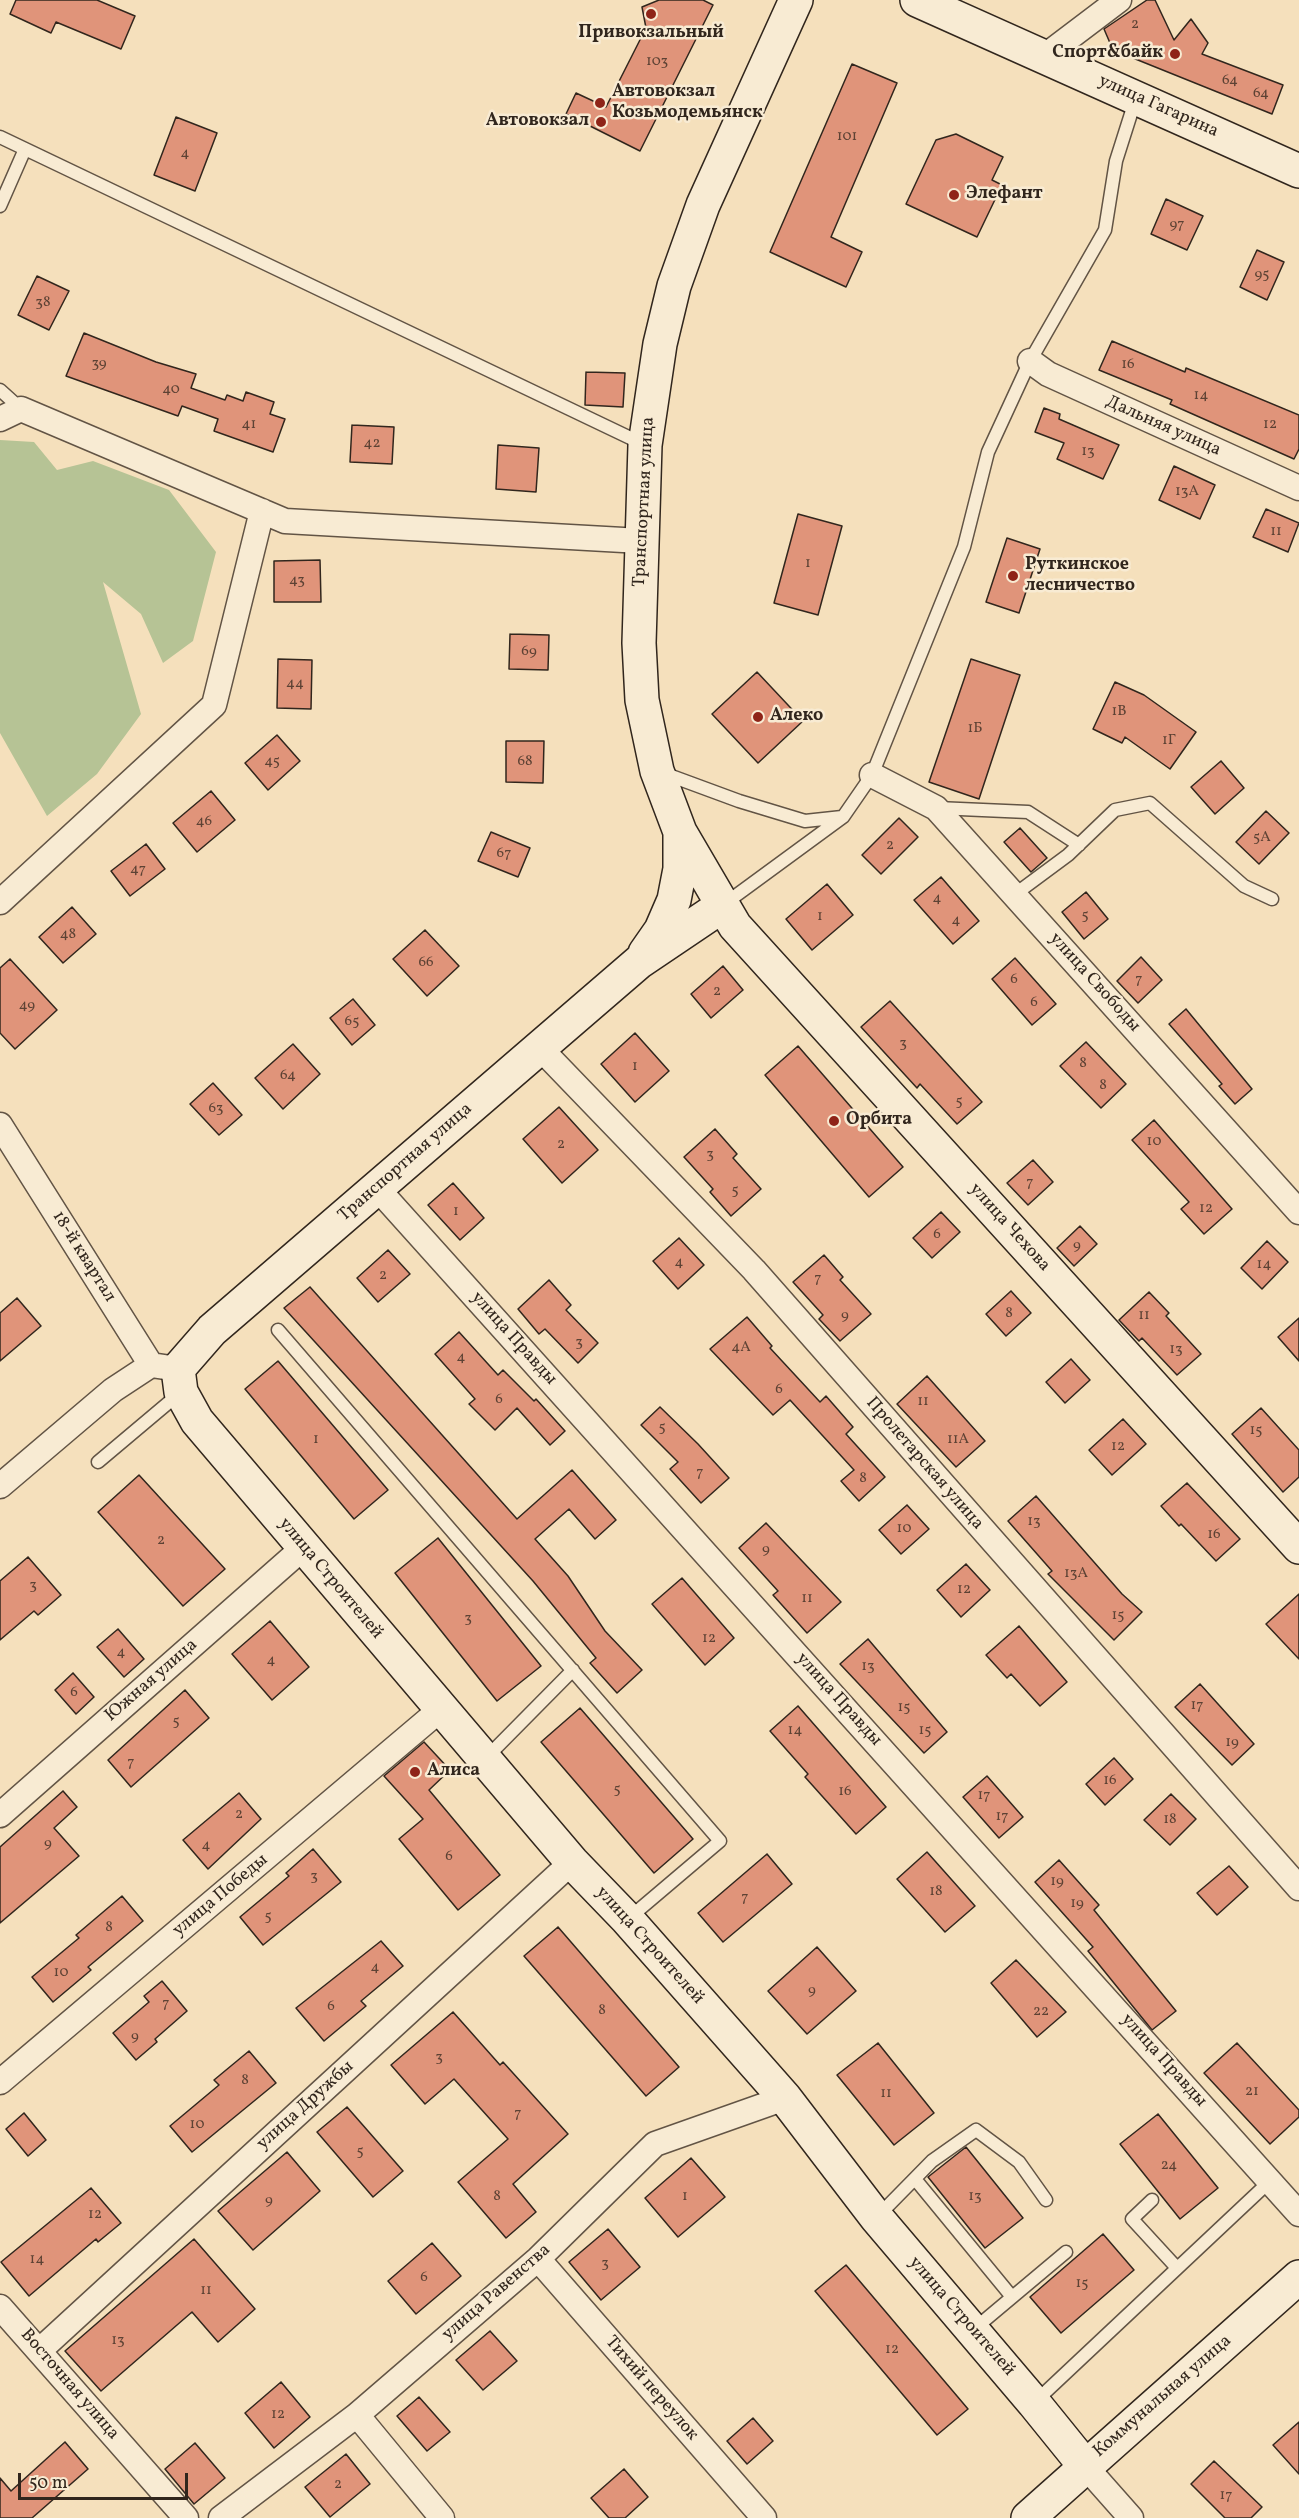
<!DOCTYPE html>
<html>
<head>
<meta charset="utf-8">
<style>
	body { margin:0 }
	#map { position:relative; width:1299px; height:2518px; overflow:hidden; background:#f5e0bc; font-family:Vollkorn,serif }
	canvas { display:block }
	.scale { position:absolute; left:18px; top:2473px; width:170px; height:27px; box-sizing:border-box; border:3px solid #31261d; border-top:0; padding-left:8px; font-size:18px; line-height:21px; white-space:nowrap; color:#31261d; -webkit-text-stroke:4px #f8ebd3; paint-order:stroke }
</style>
</head>
<body>
<div id="map">
<canvas width="1299" height="2518"></canvas>
<div class="scale">50 m</div>
</div>
<script>
const context = document.querySelector('canvas').getContext('2d');
context.lineJoin = 'round';
function fill(path, color) { context.fillStyle = color; context.fill(path, 'evenodd'); }
const toPath = rows => new Path2D(rows.map(r => 'M' + r).join(''));
function trace(path, color, width, dash) { context.strokeStyle = color; context.lineWidth = width; context.lineCap = dash ? 'butt' : 'round'; context.setLineDash(dash || []); context.stroke(path); }
function write(font, color, halo, rows, align = 'center') {
  context.font = font + ' Vollkorn,serif'; context.lineWidth = 5; context.setLineDash([]); context.textBaseline = 'middle'; context.strokeStyle = halo; context.fillStyle = color; for (const [text, x, y, turn = 0] of rows) {
    context.save(); context.translate(x, y); context.rotate((+turn || 0) * Math.PI / 180); context.textAlign = isNaN(turn) ? turn : align; if (halo) context.strokeText(text, 0, 0); context.fillText(text, 0, 0); context.restore();
  }
}
const green = toPath([
	[0,440,34,442,57,470,93,461,169,490,216,552,193,641,163,663,141,614,103,582,141,714,97,774,47,816,0,733]
]);
const building = toPath([
	[16,0,97,0,135,16,121,49,56,22,51,33,10,14,16,0],
	[659,0,703,0,713,5,640,151,566,114,576,93,606,107,646,28,642,7,659,0],
	[1147,0,1155,0,1174,40,1191,19,1208,43,1202,54,1283,85,1272,114,1113,50,1104,29,1147,0],
	[852,64,897,83,831,237,862,252,846,287,770,252,852,64],
	[176,117,217,133,195,191,154,175,176,117],
	[956,134,1003,157,992,180,1002,185,977,237,906,204,936,140,956,134],
	[1166,199,1203,216,1187,250,1151,234,1166,199],
	[1257,250,1284,262,1267,300,1240,287,1257,250],
	[37,276,69,291,49,330,18,315,37,276],
	[84,333,156,362,196,374,191,388,225,400,227,395,243,401,246,392,274,402,270,414,285,419,273,452,214,431,218,419,182,406,178,416,66,376,84,333],
	[1112,341,1185,372,1186,368,1299,415,1299,449,1294,459,1170,404,1172,400,1099,370,1112,341],
	[586,372,625,373,623,407,585,405,586,372],
	[1044,408,1060,414,1059,419,1119,445,1103,479,1057,459,1064,443,1035,432,1044,408],
	[352,425,394,427,392,464,350,462,352,425],
	[498,445,539,448,536,492,496,489,498,445],
	[1174,466,1215,485,1200,519,1159,500,1174,466],
	[1266,509,1299,523,1288,552,1253,537,1266,509],
	[798,514,842,526,818,615,774,603,798,514],
	[1007,538,1040,549,1019,613,986,602,1007,538],
	[320,560,321,602,274,602,274,561,320,560],
	[510,634,549,635,548,670,509,669,510,634],
	[278,659,312,660,311,709,277,708,278,659],
	[971,659,1020,675,979,799,929,782,971,659],
	[757,672,803,721,758,763,712,714,757,672],
	[1115,682,1144,695,1196,732,1170,769,1125,737,1122,743,1093,729,1115,682],
	[277,735,300,761,268,790,245,763,277,735],
	[506,741,544,741,543,783,506,782,506,741],
	[1221,761,1244,788,1215,814,1191,787,1221,761],
	[211,791,235,820,197,852,173,823,211,791],
	[1266,811,1289,833,1259,864,1236,842,1266,811],
	[899,818,918,837,881,874,862,855,899,818],
	[1020,828,1047,858,1031,872,1004,842,1020,828],
	[491,832,530,848,518,877,478,861,491,832],
	[146,844,165,869,130,896,111,871,146,844],
	[941,877,979,921,953,944,914,900,941,877],
	[827,884,853,915,812,950,786,919,827,884],
	[1086,892,1108,919,1084,939,1062,912,1086,892],
	[72,907,96,934,63,963,39,937,72,907],
	[425,930,459,966,427,996,393,959,425,930],
	[1141,957,1162,980,1138,1003,1117,981,1141,957],
	[1015,958,1056,1004,1032,1025,992,979,1015,958],
	[10,959,57,1010,15,1049,0,1033,0,968,10,959],
	[723,966,743,990,711,1018,691,994,723,966],
	[353,999,375,1025,352,1045,330,1018,353,999],
	[890,1001,982,1102,957,1124,920,1084,917,1088,861,1027,890,1001],
	[1186,1009,1252,1089,1235,1104,1219,1086,1222,1084,1169,1024,1186,1009],
	[635,1033,669,1071,635,1102,601,1064,635,1033],
	[1086,1042,1126,1084,1101,1108,1060,1066,1086,1042],
	[293,1044,320,1074,283,1109,255,1078,293,1044],
	[798,1046,903,1167,869,1197,765,1075,798,1046],
	[213,1083,242,1115,219,1135,190,1104,213,1083],
	[559,1107,598,1150,562,1183,523,1139,559,1107],
	[1154,1120,1232,1209,1204,1234,1181,1209,1189,1202,1132,1140,1154,1120],
	[715,1129,737,1154,733,1158,761,1189,731,1216,710,1192,713,1189,684,1157,715,1129],
	[1033,1160,1053,1182,1028,1205,1007,1183,1033,1160],
	[453,1183,484,1218,460,1240,428,1205,453,1183],
	[941,1212,960,1232,932,1258,913,1238,941,1212],
	[1080,1226,1097,1244,1074,1266,1057,1248,1080,1226],
	[679,1238,704,1265,678,1289,653,1261,679,1238],
	[1267,1241,1288,1262,1262,1289,1241,1268,1267,1241],
	[388,1250,410,1274,378,1302,357,1278,388,1250],
	[824,1255,843,1277,840,1280,871,1314,840,1341,819,1319,823,1315,793,1282,824,1255],
	[549,1280,571,1305,566,1310,598,1343,578,1363,545,1329,539,1334,518,1309,549,1280],
	[310,1287,517,1519,572,1470,616,1520,595,1539,569,1509,535,1539,568,1576,605,1631,642,1670,617,1693,590,1663,596,1658,533,1581,284,1308,310,1287],
	[1011,1291,1031,1313,1006,1336,986,1314,1011,1291],
	[1149,1292,1169,1313,1166,1316,1201,1354,1177,1375,1142,1338,1139,1341,1119,1320,1149,1292],
	[17,1298,41,1326,0,1361,0,1313,17,1298],
	[747,1317,772,1346,770,1348,820,1402,826,1396,853,1427,846,1434,885,1477,859,1501,841,1481,854,1470,790,1400,773,1415,710,1349,747,1317],
	[1299,1318,1299,1361,1278,1337,1299,1318],
	[459,1332,498,1375,503,1370,534,1401,536,1399,565,1431,550,1445,517,1408,495,1430,469,1404,475,1399,435,1354,459,1332],
	[1071,1359,1090,1380,1065,1403,1046,1382,1071,1359],
	[278,1361,388,1490,354,1519,245,1389,278,1361],
	[927,1376,985,1441,956,1467,897,1404,927,1376],
	[660,1407,698,1444,729,1478,701,1503,670,1469,678,1462,641,1425,660,1407],
	[1261,1408,1299,1450,1299,1477,1283,1492,1232,1434,1261,1408],
	[1123,1419,1146,1444,1112,1475,1089,1450,1123,1419],
	[139,1475,225,1569,183,1606,98,1512,139,1475],
	[1187,1483,1240,1539,1216,1561,1181,1524,1179,1526,1161,1506,1187,1483],
	[1036,1496,1122,1594,1142,1612,1114,1640,1048,1574,1052,1571,1008,1521,1036,1496],
	[907,1505,929,1529,901,1554,879,1530,907,1505],
	[766,1523,841,1602,807,1633,773,1595,778,1591,739,1548,766,1523],
	[438,1538,541,1666,497,1701,395,1573,438,1538],
	[28,1557,61,1595,38,1615,34,1611,0,1640,0,1581,28,1557],
	[966,1564,990,1590,961,1617,937,1590,966,1564],
	[682,1578,734,1638,705,1665,652,1604,682,1578],
	[1299,1594,1299,1659,1266,1624,1299,1594],
	[270,1621,309,1667,272,1700,232,1654,270,1621],
	[1019,1626,1067,1682,1040,1706,1011,1674,1007,1678,986,1655,1019,1626],
	[118,1629,144,1659,124,1677,97,1647,118,1629],
	[868,1639,947,1732,924,1753,840,1664,868,1639],
	[73,1673,94,1697,76,1714,55,1690,73,1673],
	[1200,1684,1254,1744,1232,1765,1175,1707,1200,1684],
	[185,1690,209,1718,131,1787,108,1760,185,1690],
	[798,1706,886,1807,856,1834,805,1777,808,1774,770,1731,798,1706],
	[580,1708,693,1839,654,1873,541,1742,580,1708],
	[424,1742,450,1770,429,1790,500,1875,458,1910,399,1839,423,1819,384,1776,424,1742],
	[1114,1758,1133,1779,1105,1805,1086,1784,1114,1758],
	[987,1776,1023,1817,999,1838,963,1797,987,1776],
	[63,1791,77,1807,54,1828,79,1856,0,1923,0,1847,63,1791],
	[239,1793,261,1819,208,1869,183,1840,239,1793],
	[1171,1794,1196,1819,1170,1845,1144,1820,1171,1794],
	[313,1849,341,1882,263,1945,240,1917,289,1876,286,1873,313,1849],
	[927,1852,975,1906,945,1932,897,1879,927,1852],
	[767,1854,792,1884,723,1942,698,1913,767,1854],
	[1059,1860,1099,1905,1094,1910,1176,2011,1152,2030,1088,1951,1093,1947,1035,1882,1059,1860],
	[1229,1866,1248,1887,1217,1915,1197,1893,1229,1866],
	[122,1896,143,1921,88,1967,91,1970,53,2002,32,1977,79,1938,76,1935,122,1896],
	[558,1927,679,2067,646,2096,524,1956,558,1927],
	[381,1941,403,1966,361,2001,366,2006,324,2041,296,2008,381,1941],
	[817,1947,856,1991,807,2034,768,1991,817,1947],
	[1016,1960,1066,2012,1037,2037,991,1983,1016,1960],
	[162,1981,187,2011,155,2039,157,2042,136,2060,113,2033,149,2002,144,1996,162,1981],
	[453,2012,500,2065,503,2062,568,2134,513,2184,536,2212,506,2238,458,2182,508,2139,454,2079,425,2104,391,2065,453,2012],
	[878,2043,934,2113,894,2145,837,2075,878,2043],
	[1237,2043,1299,2110,1299,2117,1270,2144,1204,2073,1237,2043],
	[249,2051,276,2083,192,2152,170,2126,219,2085,214,2080,249,2051],
	[347,2107,403,2171,373,2197,317,2132,347,2107],
	[24,2113,46,2140,28,2156,6,2129,24,2113],
	[1158,2114,1218,2188,1180,2219,1120,2144,1158,2114],
	[966,2147,1023,2218,985,2248,928,2177,966,2147],
	[287,2152,320,2191,253,2250,218,2211,287,2152],
	[691,2158,725,2197,678,2237,645,2198,691,2158],
	[91,2188,121,2223,98,2242,96,2239,29,2296,1,2262,91,2188],
	[608,2229,640,2267,601,2300,569,2262,608,2229],
	[1103,2234,1134,2270,1061,2333,1030,2297,1103,2234],
	[194,2239,255,2309,218,2342,192,2312,101,2391,65,2351,194,2239],
	[432,2243,461,2276,416,2314,388,2281,432,2243],
	[846,2265,968,2409,937,2435,815,2291,846,2265],
	[490,2331,517,2361,483,2390,456,2360,490,2331],
	[281,2382,310,2417,274,2448,245,2413,281,2382],
	[419,2397,450,2432,427,2451,397,2416,419,2397],
	[753,2418,773,2441,747,2464,727,2441,753,2418],
	[1299,2422,1299,2474,1273,2445,1299,2422],
	[65,2442,88,2469,32,2518,0,2518,0,2478,11,2491,65,2442],
	[195,2443,225,2478,194,2504,165,2469,195,2443],
	[346,2454,370,2484,330,2517,305,2487,346,2454],
	[1214,2461,1262,2507,1251,2518,1225,2518,1191,2484,1214,2461],
	[624,2469,648,2497,625,2518,609,2518,591,2498,624,2469]
]);
const lane = toPath([
	[0,137,643,444],
	[0,206,25,149],
	[0,390,21,409],
	[663,773,739,801,805,821,842,817],
	[937,808,1028,812,1079,845],
	[1014,895,1068,855,1115,810,1150,803,1244,886,1272,899],
	[723,905,843,817,872,775,964,547,988,452,1030,361,1105,230,1116,161,1136,98],
	[278,1330,720,1841,628,1919],
	[98,1462,180,1393],
	[485,1759,573,1670],
	[915,2179,1012,2297],
	[1152,2200,1132,2219,1177,2268],
	[877,2217,932,2161,976,2130,1019,2162,1046,2200],
	[973,2330,1066,2252],
	[1036,2401,1269,2182]
]);
const street = toPath([
	[1045,56,1119,0],
	[1030,361,1048,374,1299,488],
	[0,419,21,409,285,521,641,541],
	[872,775,936,808,1299,1212],
	[0,902,214,705,262,511],
	[540,1048,754,1270,1299,1888],
	[0,1125,151,1365,178,1369],
	[376,1187,1299,2214],
	[0,1486,113,1390,151,1365],
	[0,1815,303,1548],
	[0,2082,441,1709],
	[538,2259,764,2518],
	[0,2307,186,2518],
	[39,2351,572,1862],
	[357,2415,442,2518],
	[1085,2466,1131,2518],
	[221,2518,357,2415,538,2259,655,2144,785,2098]
]);
const secondary = toPath([
	[796,0,703,205,674,286,660,344,645,445,639,643,642,700,657,771,680,832,735,926,1299,1547],
	[917,0,1299,171],
	[722,906,639,962,212,1330,178,1369,181,1392,197,1421,572,1862,627,1919,785,2098,876,2217,1034,2403,1085,2466],
	[645,953,661,930,674,900,680,869,680,833],
	[1028,2518,1299,2277]
]);
const markers = [
	[651,14,6,"#8f2418"],
	[1175,54,6,"#8f2418"],
	[600,103,6,"#8f2418"],
	[601,122,6,"#8f2418"],
	[954,195,6,"#8f2418"],
	[1013,576,6,"#8f2418"],
	[758,717,6,"#8f2418"],
	[834,1121,6,"#8f2418"],
	[415,1772,6,"#8f2418"]
];
const numberNames = [
	["2",1135,25],
	["103",657,62],
	["64",1230,81],
	["64",1261,94],
	["101",847,137],
	["4",185,154],
	["97",1177,225],
	["95",1262,275],
	["38",43,303],
	["39",99,364],
	["16",1128,365],
	["40",171,390],
	["14",1201,396],
	["41",249,425],
	["12",1270,425],
	["42",372,444],
	["13",1088,452],
	["13А",1187,492],
	["11",1276,532],
	["1",808,564],
	["43",297,581],
	["69",529,652],
	["44",295,684],
	["1В",1119,712],
	["1Б",975,729],
	["1Г",1169,741],
	["45",272,762],
	["68",525,762],
	["46",204,822],
	["5А",1262,838],
	["2",890,846],
	["67",504,854],
	["47",138,870],
	["4",937,899],
	["5",1085,916],
	["1",820,917],
	["4",956,921],
	["48",68,935],
	["66",426,963],
	["6",1014,980],
	["7",1139,980],
	["2",717,992],
	["6",1034,1003],
	["49",27,1006],
	["65",352,1022],
	["3",903,1044],
	["8",1083,1064],
	["1",635,1067],
	["64",288,1076],
	["8",1103,1086],
	["5",959,1102],
	["63",216,1109],
	["10",1154,1142],
	["2",561,1145],
	["3",710,1155],
	["7",1030,1183],
	["5",735,1191],
	["12",1206,1209],
	["1",456,1212],
	["6",937,1235],
	["9",1077,1246],
	["4",679,1263],
	["14",1264,1265],
	["2",383,1276],
	["7",818,1279],
	["8",1009,1314],
	["9",845,1316],
	["11",1144,1316],
	["3",579,1343],
	["4А",741,1348],
	["13",1176,1350],
	["4",461,1358],
	["6",779,1390],
	["6",499,1400],
	["11",923,1402],
	["5",662,1428],
	["15",1256,1431],
	["1",316,1440],
	["11А",958,1440],
	["12",1118,1447],
	["7",700,1473],
	["8",863,1479],
	["13",1034,1522],
	["10",904,1529],
	["16",1214,1535],
	["2",161,1541],
	["9",766,1550],
	["13А",1076,1574],
	["3",33,1586],
	["12",964,1590],
	["11",807,1599],
	["15",1118,1616],
	["3",468,1619],
	["12",709,1639],
	["4",121,1653],
	["4",271,1661],
	["13",868,1667],
	["6",74,1693],
	["17",1197,1706],
	["15",904,1708],
	["5",176,1722],
	["14",795,1731],
	["15",925,1731],
	["19",1232,1743],
	["7",131,1763],
	["16",1110,1781],
	["5",617,1790],
	["16",845,1792],
	["17",984,1796],
	["2",239,1815],
	["17",1002,1817],
	["18",1170,1820],
	["9",48,1844],
	["4",206,1846],
	["6",449,1857],
	["3",314,1877],
	["19",1057,1882],
	["18",936,1892],
	["7",745,1898],
	["19",1077,1904],
	["5",268,1917],
	["8",109,1928],
	["4",375,1968],
	["10",61,1973],
	["9",812,1991],
	["7",166,2004],
	["6",331,2007],
	["8",602,2011],
	["22",1041,2012],
	["9",135,2037],
	["3",439,2058],
	["8",245,2081],
	["21",1252,2092],
	["11",886,2094],
	["7",518,2114],
	["10",197,2125],
	["5",360,2152],
	["24",1169,2166],
	["8",497,2197],
	["1",685,2197],
	["13",975,2197],
	["9",269,2201],
	["12",95,2215],
	["14",37,2260],
	["3",605,2264],
	["6",424,2278],
	["15",1082,2284],
	["11",206,2291],
	["13",118,2341],
	["12",892,2350],
	["12",278,2415],
	["2",338,2485],
	["17",1226,2496]
];
const poiNames = [
	["Привокзальный",651,34,"center"],
	["Спорт&байк",1163,54,"right"],
	["Автовокзал",612,93],
	["Козьмодемьянск",612,114],
	["Автовокзал",589,122,"right"],
	["Элефант",966,195],
	["Руткинское",1025,566],
	["лесничество",1025,587],
	["Алеко",770,717],
	["Орбита",846,1121],
	["Алиса",427,1772]
];
const streetNames = [
	["улица Гагарина",1158,107,24],
	["Дальняя улица",1163,427,24],
	["Транспортная улица",645,502,-87],
	["улица Свободы",1094,983,48],
	["Транспортная улица",406,1163,-41],
	["улица Чехова",1009,1228,48],
	["18-й квартал",83,1257,58],
	["улица Правды",513,1339,48],
	["Пролетарская улица",924,1464,49],
	["улица Строителей",330,1579,50],
	["Южная улица",152,1681,-41],
	["улица Правды",838,1700,48],
	["улица Победы",221,1896,-40],
	["улица Строителей",649,1946,48],
	["улица Правды",1163,2061,48],
	["улица Дружбы",306,2106,-42],
	["улица Равенства",497,2293,-41],
	["улица Строителей",961,2317,49],
	["Восточная улица",69,2385,49],
	["Тихий переулок",651,2389,49],
	["Коммунальная улица",1163,2397,-41]
];
fill(green, '#b6c395');
fill(building, '#e0947a');
trace(building, '#31261d', 1.5);
trace(lane, '#625445', 15);
trace(street, '#625445', 27);
trace(secondary, '#31261d', 36);
trace(lane, '#f8ebd3', 12);
trace(street, '#f8ebd3', 24);
trace(secondary, '#f8ebd3', 33);
for (const [x, y, r, color] of markers) { const dot = new Path2D(); dot.arc(x, y, r, 0, 2 * Math.PI); context.fillStyle = color; context.fill(dot); trace(dot, '#f8ebd3', 2); }
write('15px', '#5d4234', null, numberNames);
write('bold 18px', '#31261d', '#f8ebd3', poiNames, 'left');
write('18px', '#31261d', '#f8ebd3', streetNames);
</script>
</body>
</html>
